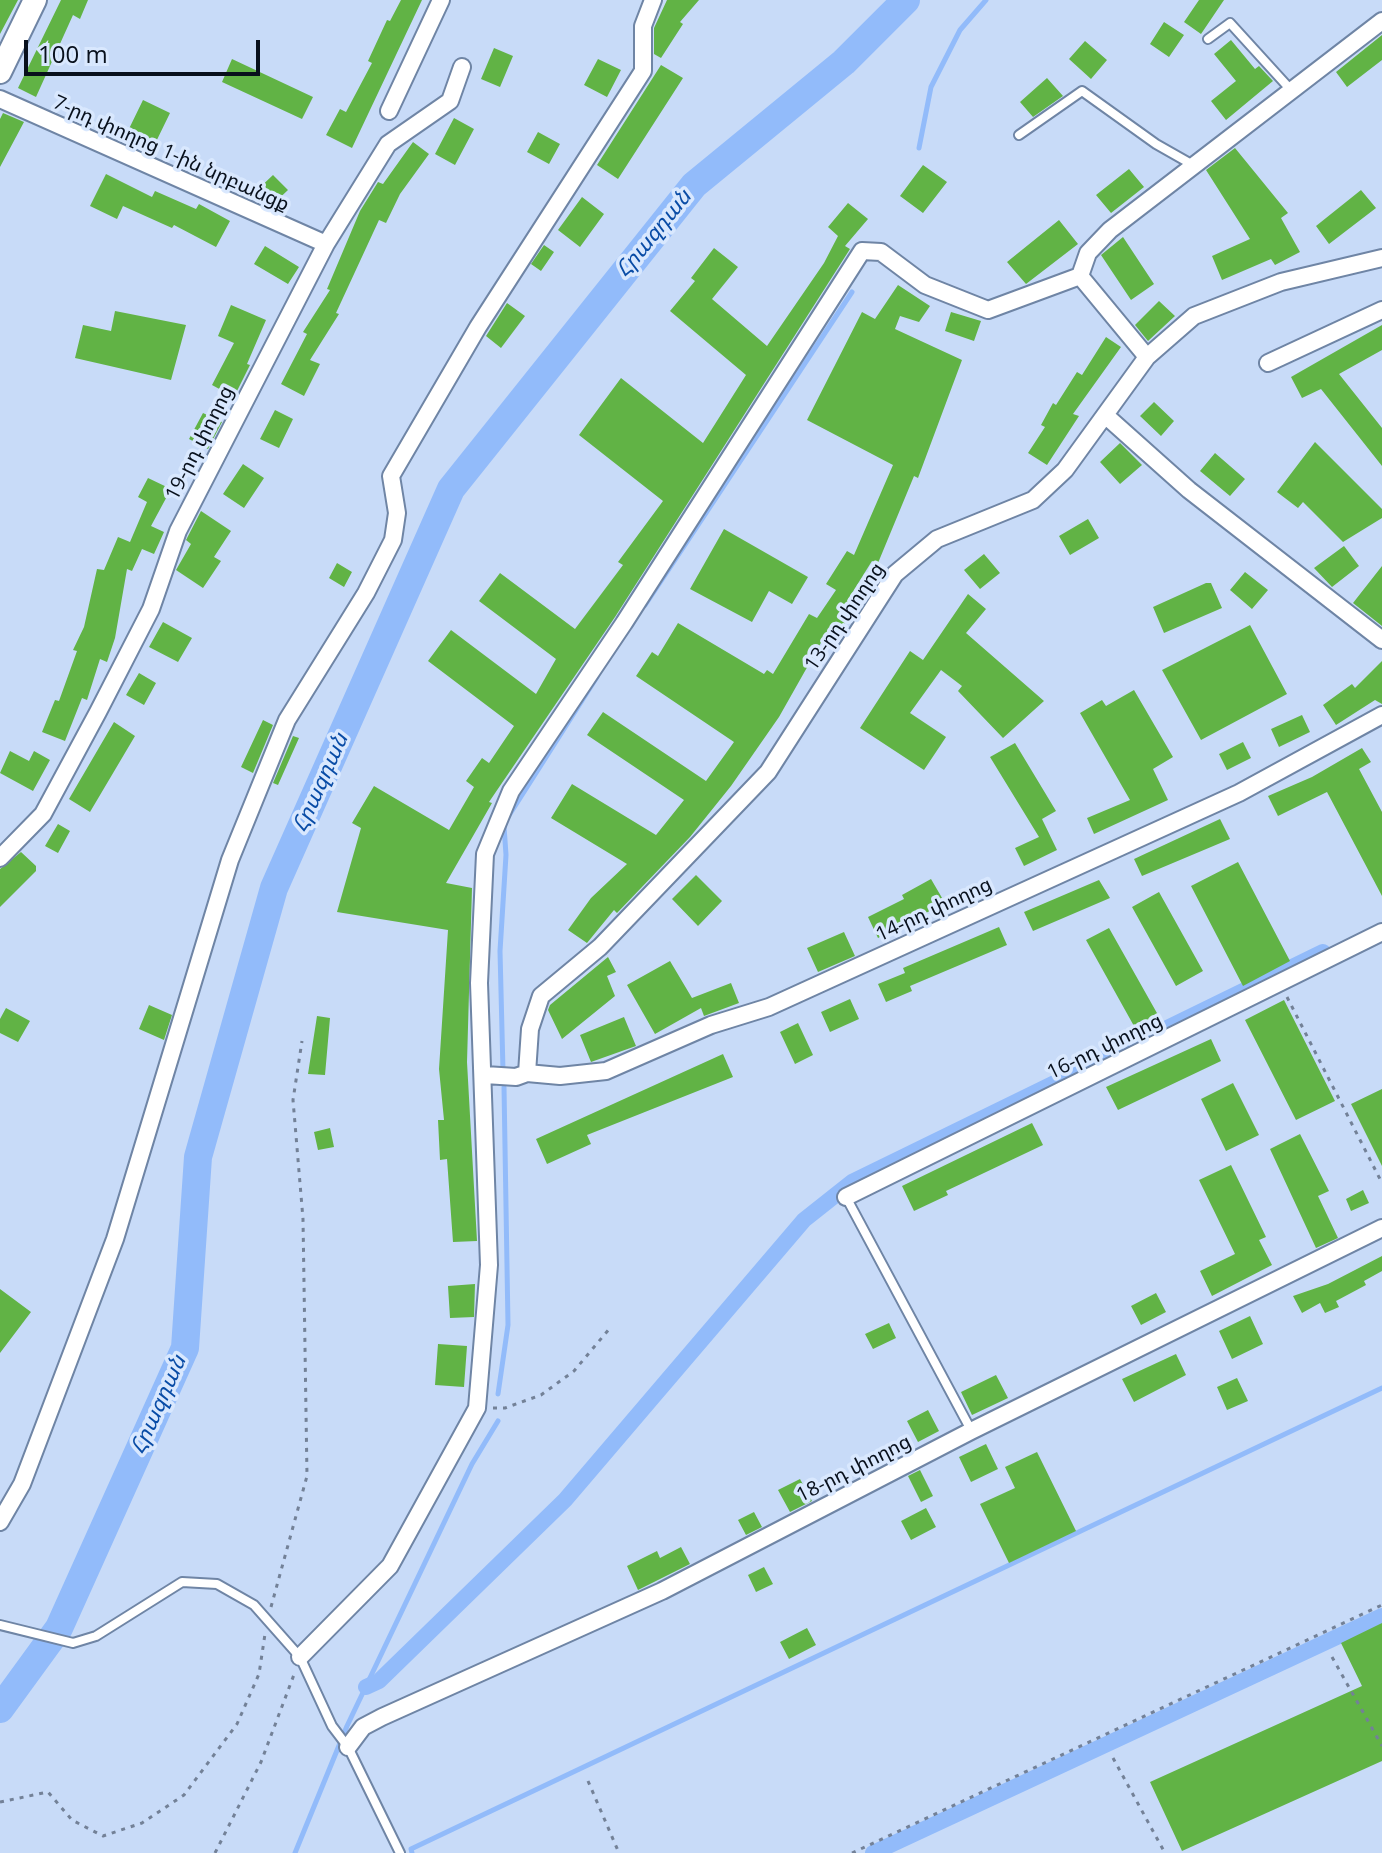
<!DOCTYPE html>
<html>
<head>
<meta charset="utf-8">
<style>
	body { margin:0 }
	#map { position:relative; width:1382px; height:1853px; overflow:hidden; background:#c8dbf8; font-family:"Open Sans",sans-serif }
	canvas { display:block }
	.scale { position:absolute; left:24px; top:40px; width:236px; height:36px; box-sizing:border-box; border:4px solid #08101c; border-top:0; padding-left:10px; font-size:24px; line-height:28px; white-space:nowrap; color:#08101c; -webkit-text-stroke:6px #d9e8fe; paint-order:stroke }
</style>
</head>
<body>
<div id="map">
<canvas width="1382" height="1853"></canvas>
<div class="scale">100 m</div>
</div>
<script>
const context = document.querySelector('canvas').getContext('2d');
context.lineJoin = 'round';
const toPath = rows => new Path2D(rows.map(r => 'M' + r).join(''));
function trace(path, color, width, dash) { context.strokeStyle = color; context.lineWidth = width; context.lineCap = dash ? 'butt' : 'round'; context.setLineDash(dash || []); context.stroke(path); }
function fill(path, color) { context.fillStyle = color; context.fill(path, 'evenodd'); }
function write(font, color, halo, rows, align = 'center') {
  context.font = font + ' "Open Sans","Noto Sans Armenian",sans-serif'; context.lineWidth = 7; context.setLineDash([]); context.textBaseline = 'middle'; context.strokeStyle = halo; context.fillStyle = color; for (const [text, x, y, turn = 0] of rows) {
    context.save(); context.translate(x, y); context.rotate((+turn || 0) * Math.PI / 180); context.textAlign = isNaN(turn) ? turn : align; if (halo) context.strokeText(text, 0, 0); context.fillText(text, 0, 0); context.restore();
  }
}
const stream = toPath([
	[919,148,931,87,960,30,986,0],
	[645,605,852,292],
	[508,817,597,677],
	[503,1071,500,951,506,855,504,826],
	[498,1394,508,1325,504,1087],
	[295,1853,347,1726,472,1464,498,1421],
	[412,1853,411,1849,1382,1388]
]);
const canal = toPath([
	[366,1687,379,1681,565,1500,804,1220,852,1182,1323,952],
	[873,1853,1382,1616]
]);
const river = toPath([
	[0,1709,59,1628,185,1348,198,1157,274,888,451,489,694,185,844,62,906,0]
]);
const building = toPath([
	[0,0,18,0,0,34],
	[61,0,88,0,80,19,73,15,36,97,18,88],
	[401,0,422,0,352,148,326,135,340,109,346,112,372,63,368,61,387,20,390,21],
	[667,0,699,0,680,22,683,24,661,58,654,54,654,28],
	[1199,0,1224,0,1201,34,1184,22],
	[1164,22,1184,35,1169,57,1150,44],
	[1382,35,1382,60,1347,87,1336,72],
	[1231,40,1255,69,1259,66,1273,81,1226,120,1211,101,1236,81,1214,54],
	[1085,41,1107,60,1091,79,1069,59],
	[494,48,513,56,500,87,481,79],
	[232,59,313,97,302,119,222,82],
	[598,59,621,70,607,97,584,85],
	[661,65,683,78,618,179,597,165],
	[1047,78,1063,96,1033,117,1020,102],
	[143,100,170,113,152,150,125,137],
	[3,113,24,122,0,167,0,119],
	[454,118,474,129,455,165,435,154],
	[538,132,560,144,549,164,527,152],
	[413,142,429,154,400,194,386,223,379,220,336,313,339,314,310,360,320,364,304,396,281,384,307,334,303,332,330,290,327,289,360,211,378,182,383,184],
	[1235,148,1288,213,1281,218,1300,252,1275,265,1271,259,1222,280,1212,256,1250,239,1206,170],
	[923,165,947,182,923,213,900,196],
	[1129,169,1144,187,1111,213,1096,195],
	[106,174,152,197,155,191,196,209,199,204,230,221,216,247,174,225,172,228,123,206,117,219,90,206],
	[273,175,288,190,270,207,254,193],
	[1361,190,1376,208,1329,244,1316,226],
	[582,197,604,214,580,247,558,230],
	[848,203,868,219,845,246,850,249,615,617,489,802,492,803,446,883,472,888,467,1062,477,1241,453,1242,447,1159,440,1160,438,1120,444,1120,439,1069,448,930,337,912,361,828,352,823,374,786,449,830,474,787,466,781,482,758,489,763,514,726,428,661,451,630,536,694,556,659,479,601,500,573,575,629,623,565,618,562,663,501,579,435,621,378,703,443,746,375,670,311,695,281,691,278,714,248,738,267,712,299,767,346,824,263,838,236,828,227],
	[1059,220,1078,244,1026,284,1007,262],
	[1123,237,1154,284,1131,300,1101,255],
	[544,245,554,252,541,271,531,264],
	[265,246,299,267,288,284,254,264],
	[898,285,930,306,919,322,900,316,895,329,962,360,918,478,914,476,878,563,872,561,847,601,856,607,840,631,831,625,779,717,731,786,690,837,617,913,614,910,587,943,568,930,591,898,627,864,551,818,572,784,656,835,684,800,587,735,603,712,706,781,734,742,636,676,652,652,658,656,678,623,764,674,767,670,773,674,809,614,817,618,836,590,826,584,847,551,854,555,893,465,807,420,862,312,875,319],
	[1159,301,1175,316,1148,341,1135,325],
	[507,303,525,316,501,348,486,336],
	[231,305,266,320,247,364,250,365,234,397,212,385,234,343,218,336],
	[115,311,186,325,171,380,75,358,83,325,111,331],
	[951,312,981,321,974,341,945,331],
	[1382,325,1382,350,1339,374,1382,428,1382,466,1321,389,1302,398,1291,377],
	[1106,337,1121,347,1073,414,1079,416,1047,465,1028,453,1045,427,1041,425,1053,403,1056,405,1077,372,1082,375],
	[1154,402,1174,421,1161,436,1140,416],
	[275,410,293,419,279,448,260,439],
	[203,413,222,422,208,449,189,439],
	[1315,442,1382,509,1382,518,1343,542,1303,502,1298,508,1277,492],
	[1120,443,1142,465,1120,484,1100,462],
	[1215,453,1245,479,1230,496,1200,471],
	[243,464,264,478,244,508,223,494],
	[148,478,171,489,151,526,164,532,154,554,142,549,132,571,127,569,115,638,107,662,100,659,87,700,82,698,65,741,42,732,55,700,59,701,77,651,73,650,84,627,97,569,104,570,118,537,130,542,147,502,138,497],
	[201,511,231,531,214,557,221,561,203,588,176,570,191,544,186,540],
	[1088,519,1099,538,1070,555,1059,536],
	[724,529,808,577,792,604,769,591,752,622,690,589],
	[1344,546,1359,566,1332,587,1314,568],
	[984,554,1000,573,980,589,964,570],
	[337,563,352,572,344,587,329,578],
	[1382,566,1382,626,1353,603],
	[1245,572,1268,590,1252,609,1230,590],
	[1206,583,1211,583,1222,608,1164,633,1153,607],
	[968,594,986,609,966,633,1044,701,1003,738,958,691,962,686,941,670,910,713,946,737,924,770,860,728,910,651,923,660],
	[163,622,192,638,178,662,149,647],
	[1250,625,1287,694,1201,740,1162,670],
	[1382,661,1382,704,1375,700,1336,725,1323,705,1352,684,1355,688],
	[139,673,156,683,144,705,126,695],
	[1134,690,1173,757,1153,769,1168,800,1094,834,1087,818,1130,800,1080,713,1102,700,1106,706],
	[1302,715,1310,732,1279,747,1271,729],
	[263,720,273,725,253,773,241,767],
	[114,722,135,736,90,812,69,799],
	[293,736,299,738,278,785,273,783],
	[1243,742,1251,758,1227,770,1219,754],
	[1015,743,1056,811,1042,819,1057,850,1024,866,1015,848,1039,837,990,757],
	[1362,748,1371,762,1359,769,1382,812,1382,896,1327,792,1278,816,1268,796,1312,777],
	[10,751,29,761,34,751,50,760,33,791,0,773],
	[1220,819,1230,839,1142,876,1134,859],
	[58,824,70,831,58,853,45,846],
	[21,852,36,866,36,871,0,907,0,869],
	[1238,862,1290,961,1243,986,1191,886],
	[696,875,722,901,698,926,672,899],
	[931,879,945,903,878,938,868,917,904,899,902,895],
	[1099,880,1110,898,1033,931,1024,912],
	[1159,892,1203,971,1176,986,1132,907],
	[999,927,1007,945,910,986,912,991,886,1002,878,984,905,973,903,968],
	[1109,928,1162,1022,1139,1035,1086,940],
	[844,932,855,956,818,972,807,948],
	[608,957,616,972,607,976,615,996,562,1039,548,1010,550,1005],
	[670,961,692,998,731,983,739,1003,704,1016,701,1008,655,1034,627,985],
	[850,999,859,1019,830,1032,821,1012],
	[1284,1000,1335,1101,1296,1120,1245,1020],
	[149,1005,172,1015,164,1040,139,1029],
	[6,1008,30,1021,18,1042,0,1033,0,1019],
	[317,1016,330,1018,325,1075,308,1074],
	[624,1017,636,1046,591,1062,580,1035],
	[798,1023,813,1055,795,1064,780,1032],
	[1211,1039,1221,1061,1118,1110,1106,1087],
	[723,1054,733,1077,587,1135,591,1144,547,1164,536,1139],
	[1233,1083,1259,1135,1226,1151,1201,1099],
	[1382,1089,1382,1166,1351,1104],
	[1032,1123,1043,1145,946,1191,948,1195,914,1211,902,1186],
	[330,1128,334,1147,318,1150,314,1132],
	[1300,1134,1329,1191,1318,1196,1338,1238,1316,1248,1270,1149],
	[1231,1165,1266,1237,1259,1240,1272,1265,1212,1296,1200,1271,1235,1254,1199,1180],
	[1363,1190,1369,1203,1351,1211,1346,1199],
	[1382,1256,1382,1271,1364,1281,1366,1285,1336,1301,1339,1307,1325,1313,1320,1303,1302,1313,1293,1296,1328,1284],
	[475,1284,474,1317,450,1318,448,1286],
	[0,1289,31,1312,0,1353],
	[1156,1293,1166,1312,1141,1325,1131,1306],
	[1250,1316,1263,1344,1232,1359,1219,1331],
	[889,1323,896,1338,873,1349,865,1334],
	[438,1344,467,1346,464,1387,435,1385],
	[1176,1354,1186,1375,1134,1402,1122,1379],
	[996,1375,1008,1398,972,1415,961,1392],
	[1237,1378,1248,1401,1227,1410,1217,1387],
	[928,1410,939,1431,918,1442,907,1421],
	[986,1444,998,1469,971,1482,959,1457],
	[1037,1452,1076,1531,1009,1563,980,1504,1015,1488,1005,1467],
	[920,1470,933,1496,921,1502,908,1476],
	[800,1479,812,1501,790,1512,778,1490],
	[926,1508,936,1527,911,1540,901,1521],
	[754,1512,762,1527,746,1535,738,1520],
	[681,1547,690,1564,638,1590,627,1566,657,1551,660,1558],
	[764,1567,773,1584,756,1592,748,1575],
	[1382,1623,1382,1761,1182,1851,1150,1782,1362,1686,1341,1643],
	[807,1628,816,1645,789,1659,780,1642]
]);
const path = toPath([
	[1287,997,1382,1183],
	[493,1408,505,1408,541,1395,574,1371,610,1328],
	[271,1607,307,1476,303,1219,293,1100,302,1041],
	[1332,1657,1382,1746],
	[1113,1758,1165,1853],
	[588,1781,619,1853],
	[0,1802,48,1792,72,1820,103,1836,142,1823,184,1795,237,1724,259,1674,265,1634],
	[215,1853,261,1762,295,1672],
	[852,1853,1382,1605]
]);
const lane = toPath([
	[1208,39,1230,23,1291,90],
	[1019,135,1082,91,1156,144,1193,165],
	[846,1197,971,1430],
	[0,1625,73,1643,96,1636,182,1582,217,1584,254,1605,300,1657,332,1726,348,1747,400,1853]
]);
const street = toPath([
	[0,99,326,244],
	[389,111,441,0],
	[1080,276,1088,253,1110,230,1382,21],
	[1268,363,1382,310],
	[1105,415,1189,490,1382,640],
	[0,858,43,814,98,712,151,609,178,531,326,244,388,144,450,101,462,67],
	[527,1073,530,1029,541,996,600,947,768,772,895,574,937,539,1033,500,1065,470,1147,357,1194,316,1281,282,1382,258],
	[485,1075,516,1077,527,1073,560,1076,606,1071,711,1025,769,1007,1239,793,1382,715],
	[846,1197,1382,932],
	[0,1522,22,1484,115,1239,230,860,287,720,366,593,393,540,397,513,391,476,478,327,643,71,643,26,653,0],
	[300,1657,390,1566,477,1408,489,1265,479,983,485,854,511,791,624,623,862,251,881,252,925,285,988,310,1080,276,1147,357],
	[348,1747,363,1727,382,1717,662,1591,971,1431,1382,1228]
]);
const secondary = toPath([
	[0,72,35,0]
]);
const streetNames = [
	["7-րդ փողոց 1-ին նրբանցք",171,154,24],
	["19-րդ փողոց",200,443,-63],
	["13-րդ փողոց",845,617,-56],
	["14-րդ փողոց",934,910,-25],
	["16-րդ փողոց",1105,1047,-26],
	["18-րդ փողոց",854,1469,-27]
];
const waterNames = [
	["Հրազդան",654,234,-51],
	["Հրազդան",321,783,-66],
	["Հրազդան",159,1405,-66]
];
trace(stream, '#92bbfa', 5);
trace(canal, '#92bbfa', 16);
trace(river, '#92bbfa', 28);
fill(building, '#61b345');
trace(lane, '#6f85a5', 12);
trace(street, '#6f85a5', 20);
trace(secondary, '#6f85a5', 26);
trace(path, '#738197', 3, [4, 6]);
trace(lane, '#fff', 8);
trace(street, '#fff', 16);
trace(secondary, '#fff', 22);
write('20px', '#08101c', '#d9e8fe', streetNames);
write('italic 22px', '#094ca6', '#d9e8fe', waterNames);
</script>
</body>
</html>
